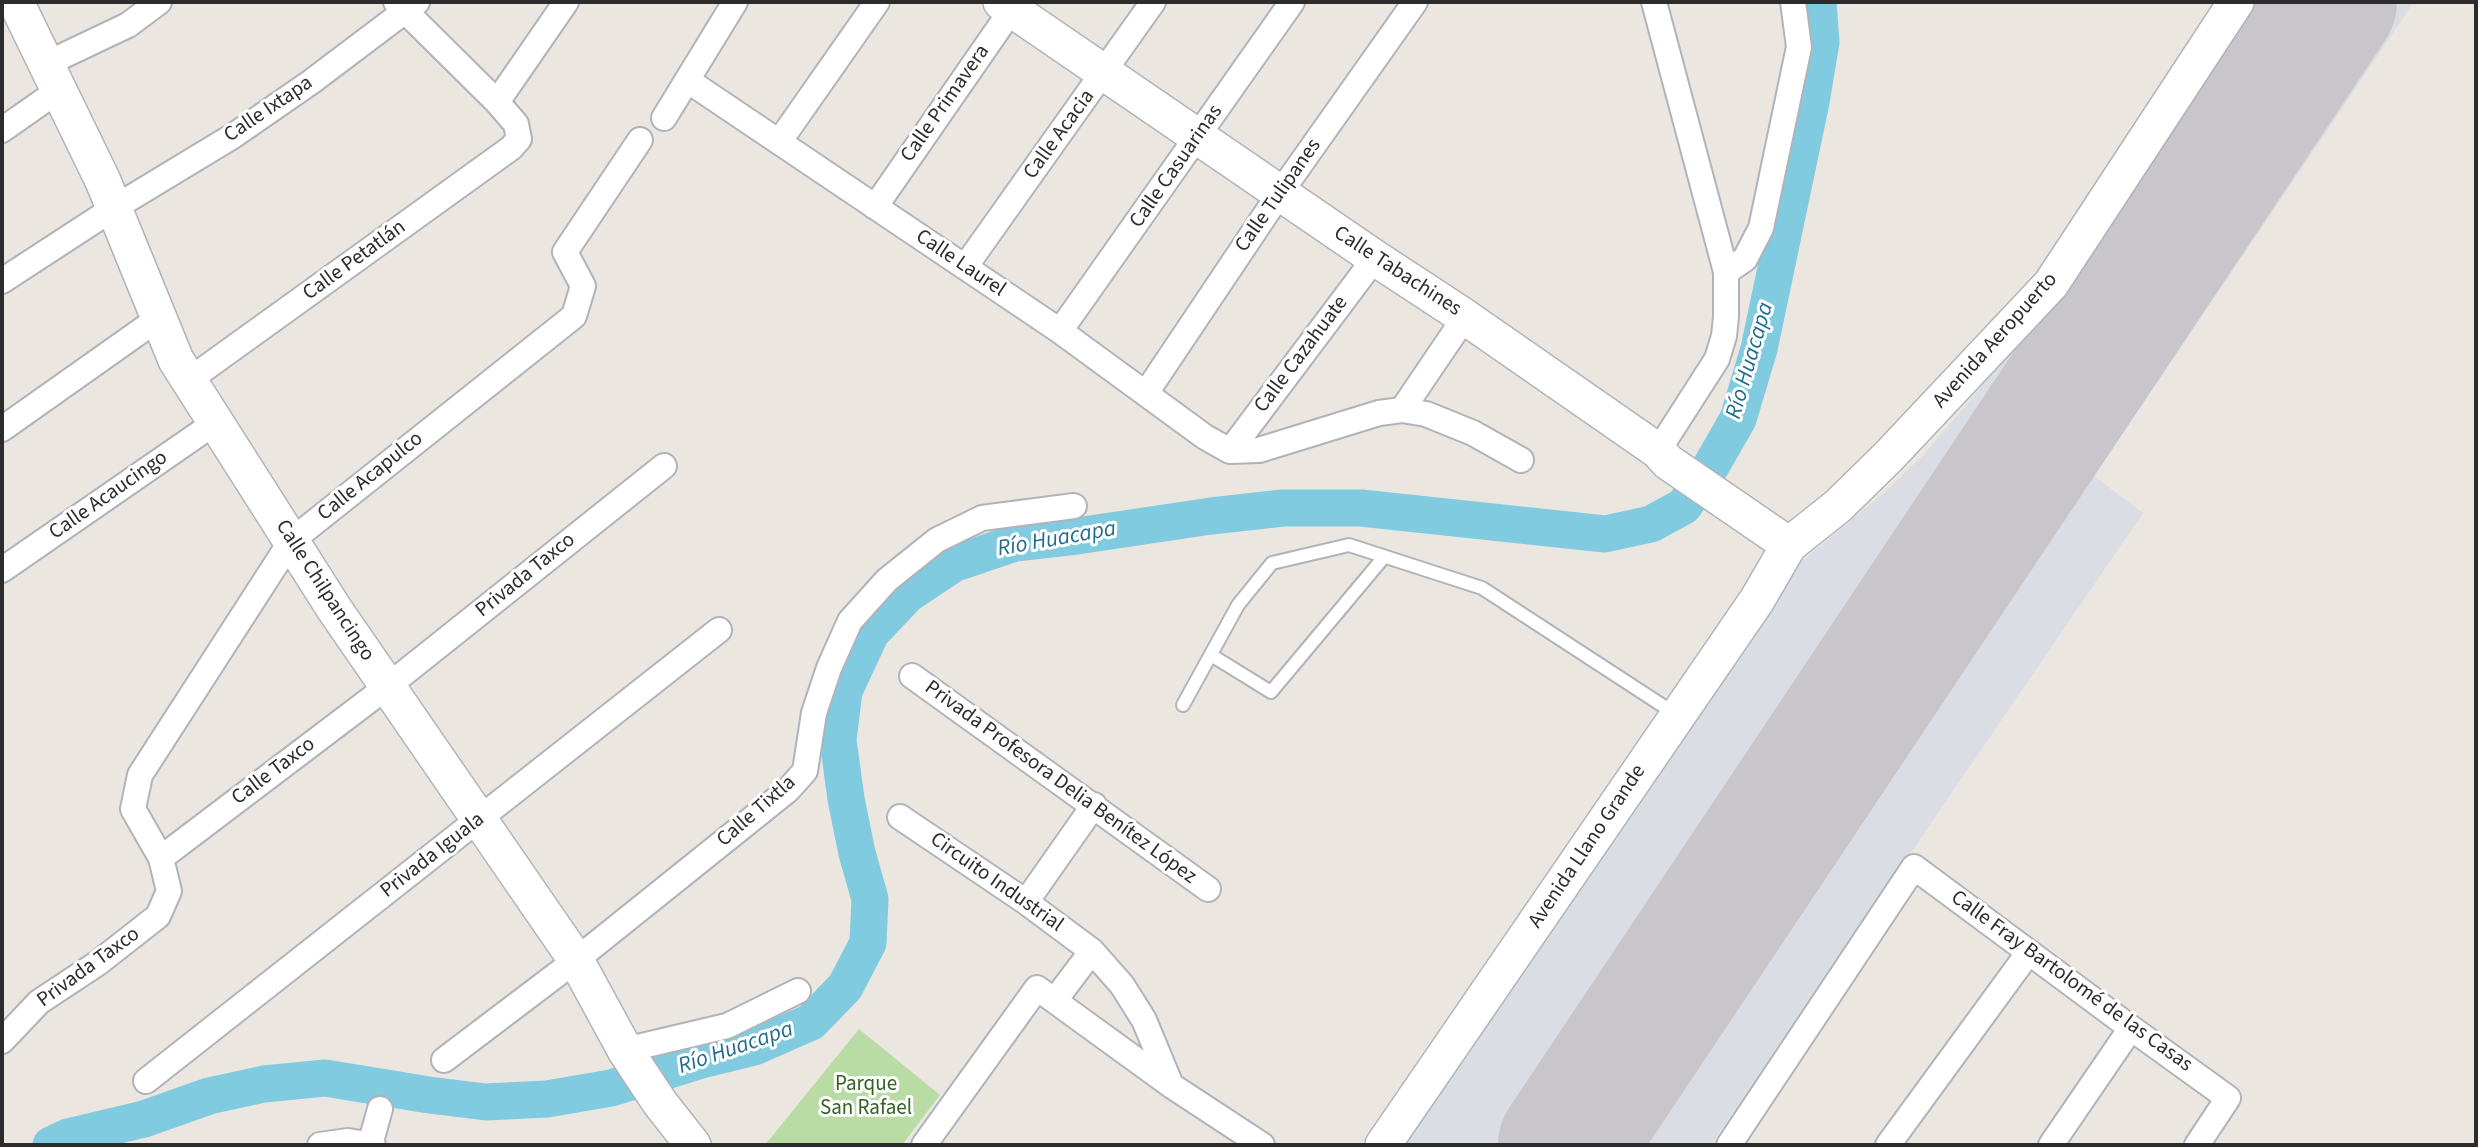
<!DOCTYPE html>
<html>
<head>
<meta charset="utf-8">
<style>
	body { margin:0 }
	#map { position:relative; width:2478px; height:1147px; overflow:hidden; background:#ece6e0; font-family:"Source Sans 3",sans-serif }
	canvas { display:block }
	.frame { position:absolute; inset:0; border:4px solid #2c2c2c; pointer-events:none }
</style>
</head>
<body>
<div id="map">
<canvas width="2478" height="1147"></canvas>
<div class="frame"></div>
</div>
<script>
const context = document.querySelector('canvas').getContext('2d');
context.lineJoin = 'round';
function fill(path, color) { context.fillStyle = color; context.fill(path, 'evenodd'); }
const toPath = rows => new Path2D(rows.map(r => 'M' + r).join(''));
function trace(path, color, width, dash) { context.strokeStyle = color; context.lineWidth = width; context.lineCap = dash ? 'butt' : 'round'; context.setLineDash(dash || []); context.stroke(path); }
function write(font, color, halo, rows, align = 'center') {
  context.font = font + ' "Source Sans 3",sans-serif'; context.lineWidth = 6; context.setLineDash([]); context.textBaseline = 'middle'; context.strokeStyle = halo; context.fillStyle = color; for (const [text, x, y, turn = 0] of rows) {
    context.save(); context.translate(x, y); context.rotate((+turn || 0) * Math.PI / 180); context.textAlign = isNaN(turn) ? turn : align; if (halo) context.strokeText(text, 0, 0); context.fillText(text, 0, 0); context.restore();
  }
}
const airport = toPath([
	[2245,2,2414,2,2094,476,2143,513,1711,1145,1398,1145,1790,571,1884,493,1923,455,1969,402,2007,353]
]);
const green = toPath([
	[859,1029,940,1095,902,1145,765,1145]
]);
const river = toPath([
	[51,1145,68,1137,144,1119,209,1096,264,1084,325,1078,429,1095,486,1102,547,1099,611,1088,701,1060,754,1047,811,1022,845,987,868,943,870,899,857,853,846,799,838,740,844,691,871,633,908,594,953,564,1015,543,1077,536,1211,516,1283,508,1361,508,1605,534,1651,524,1684,506,1711,466,1738,419,1759,349,1811,102,1821,42,1818,2]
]);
const runway = toPath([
	[1566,1145,2329,2]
]);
const lane = toPath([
	[1211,655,1271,692,1384,557],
	[1183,705,1238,605,1272,563,1349,545,1482,588,1677,715]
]);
const street = toPath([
	[1654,2,1726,272,1726,317,1724,336,1717,359,1658,451],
	[46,64,128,25,159,2],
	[687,80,1060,331,1205,437,1230,451],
	[497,102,566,2],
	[664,118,735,2],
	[2,130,59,90],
	[779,142,877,2],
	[875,207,1017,2],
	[965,267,1153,2],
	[1726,272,1745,259,1761,228,1799,47,1793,2],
	[2,281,114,208,233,136,311,82,417,2],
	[1060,331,1292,2],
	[189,380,511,148,519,139,516,124,497,102,396,2],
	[1146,393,1280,193,1415,2],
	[1402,410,1465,317],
	[2,429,159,318],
	[1230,451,1259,450,1379,413,1402,410,1426,414,1473,433,1521,460],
	[1230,451,1375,258],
	[2,570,216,422],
	[912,676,1208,889],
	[900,817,1026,902,1092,951,1122,985,1144,1020,1171,1085],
	[161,858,388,686,664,466],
	[1026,902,1094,805],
	[1055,1000,1092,951],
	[2,1041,39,1002,98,963,158,916,169,891,161,858,133,809,140,775,291,541,574,316,583,286,565,252,640,140],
	[625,1050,727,1026,798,991],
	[444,1060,576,960,788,790,805,771,814,713,829,668,850,621,887,580,937,540,982,518,1074,506],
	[146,1081,719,630],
	[320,1145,348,1141,373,1145],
	[370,1145,380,1109],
	[924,1145,1037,988,1172,1086,1262,1145],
	[1729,1145,1914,867,2131,1028,2228,1098,2197,1145],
	[1888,1145,2029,952],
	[2051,1145,2131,1028]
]);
const secondary = toPath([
	[16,2,103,181,176,360,335,610,576,960,625,1050,660,1103,693,1145],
	[1001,2,1375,258,1465,317,1658,451,1668,462,1789,545],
	[1383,1145,1757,600,1789,545,1838,506,1889,456,2051,284,2236,2]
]);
const streetNames = [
	["Calle Primavera",946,104,-55],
	["Calle Ixtapa",269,110,-34],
	["Calle Acacia",1060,135,-54],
	["Calle Casuarinas",1177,167,-55],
	["Calle Tulipanes",1279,196,-55],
	["Calle Petatlán",355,261,-36],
	["Calle Laurel",960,264,34],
	["Calle Tabachines",1397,272,33],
	["Avenida Aeropuerto",1996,341,-48],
	["Calle Cazahuate",1302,355,-53],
	["Calle Acapulco",371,477,-39],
	["Calle Acaucingo",109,496,-35],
	["Privada Taxco",526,576,-39],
	["Calle Chilpancingo",324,591,57],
	["Calle Taxco",274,772,-37],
	["Privada Profesora Delia Benítez López",1060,783,36],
	["Calle Tixtla",757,812,-41],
	["Avenida Llano Grande",1588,847,-56],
	["Privada Iguala",433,856,-38],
	["Circuito Industrial",996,883,35],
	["Privada Taxco",89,968,-36],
	["Calle Fray Bartolomé de las Casas",2071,982,36]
];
const parkNames = [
	["Parque",866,1085],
	["San Rafael",866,1109]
];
const waterNames = [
	["Río Huacapa",1751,361,-74],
	["Río Huacapa",1057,540,-10],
	["Río Huacapa",736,1049,-19]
];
fill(airport, '#dbdde5');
fill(green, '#b9dba4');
trace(river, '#81cbe0', 37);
trace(runway, '#c8c6ca', 136);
trace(lane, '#b1b3bb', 16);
trace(street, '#b1b3bb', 28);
trace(secondary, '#b1b3bb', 38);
trace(lane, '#fff', 12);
trace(street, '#fff', 24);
trace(secondary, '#fff', 35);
write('21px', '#2c2c2c', '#fff', streetNames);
write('21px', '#336124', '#fff', parkNames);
write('italic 23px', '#1f6c8e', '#fff', waterNames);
</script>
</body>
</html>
